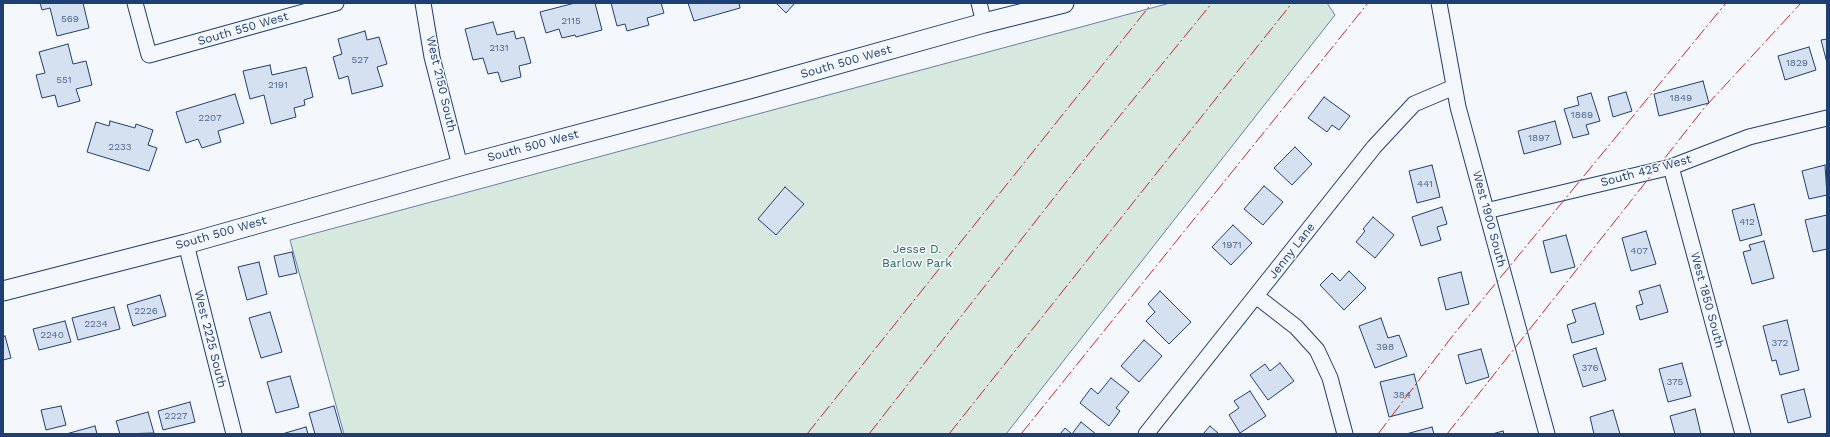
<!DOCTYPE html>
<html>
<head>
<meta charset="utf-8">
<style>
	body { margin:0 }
	#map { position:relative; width:1830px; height:437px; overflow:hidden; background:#f4f7fb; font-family:"Work Sans",sans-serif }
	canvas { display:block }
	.frame { position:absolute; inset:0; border:4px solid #1d3f73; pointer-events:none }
</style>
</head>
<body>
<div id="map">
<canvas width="1830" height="437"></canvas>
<div class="frame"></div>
</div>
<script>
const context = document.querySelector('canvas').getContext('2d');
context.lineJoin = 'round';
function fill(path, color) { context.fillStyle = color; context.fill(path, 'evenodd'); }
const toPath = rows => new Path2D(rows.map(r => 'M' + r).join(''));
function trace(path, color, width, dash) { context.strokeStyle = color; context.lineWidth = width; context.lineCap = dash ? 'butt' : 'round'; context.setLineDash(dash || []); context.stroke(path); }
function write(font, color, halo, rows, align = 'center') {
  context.font = font + ' "Work Sans",sans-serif'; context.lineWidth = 3; context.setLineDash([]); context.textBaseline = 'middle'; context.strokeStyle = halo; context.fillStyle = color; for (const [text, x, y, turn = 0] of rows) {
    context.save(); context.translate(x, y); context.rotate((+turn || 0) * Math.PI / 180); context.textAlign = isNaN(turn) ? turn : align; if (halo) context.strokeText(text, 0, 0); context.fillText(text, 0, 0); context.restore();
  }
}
const green = toPath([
	[1170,3,1327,3,1335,15,1006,434,344,434,290,240,1170,3]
]);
const building = toPath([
	[40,3,83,3,89,28,57,36,50,8,42,10,40,3],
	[575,3,595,3,602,30,576,37,575,35,562,38,559,29,546,33,540,12,575,3],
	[611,3,661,3,664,13,647,18,649,25,627,31,625,24,617,26,611,3],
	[688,3,739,3,740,8,694,21,688,3],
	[776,3,795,3,786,13,776,3],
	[493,22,497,35,514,31,516,39,524,37,531,63,519,66,521,77,501,82,498,72,488,74,483,58,473,60,465,29,493,22],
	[365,31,367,40,379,37,387,64,377,67,383,86,352,94,348,76,339,79,333,57,342,54,338,39,365,31],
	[1827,39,1827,63,1821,40,1827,39],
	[68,44,73,64,86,61,92,85,76,89,80,101,58,107,55,95,42,98,36,75,45,73,39,52,68,44],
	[1809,47,1816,70,1785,80,1778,56,1809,47],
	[270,65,272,75,306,67,313,97,304,100,305,105,294,108,296,117,271,124,264,95,250,99,243,71,270,65],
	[1703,81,1709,103,1659,116,1654,94,1703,81],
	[1626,92,1632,111,1613,117,1608,97,1626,92],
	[1591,93,1600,121,1586,125,1589,134,1573,138,1564,109,1579,105,1577,97,1591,93],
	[235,94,244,123,218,131,221,142,202,148,198,139,186,143,176,112,235,94],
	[1324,97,1350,116,1339,130,1332,125,1327,132,1308,118,1324,97],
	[110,121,135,128,136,124,153,130,148,145,157,148,149,171,87,152,96,122,109,126,110,121],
	[1555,121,1561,144,1524,154,1518,131,1555,121],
	[1295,147,1312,164,1292,185,1274,168,1295,147],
	[1432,165,1440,197,1417,203,1409,171,1432,165],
	[1825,165,1827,195,1809,199,1802,171,1825,165],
	[1264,186,1283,202,1263,225,1244,209,1264,186],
	[785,187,804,204,776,235,758,219,785,187],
	[1754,204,1762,235,1740,241,1732,210,1754,204],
	[1442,207,1447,224,1437,227,1441,240,1421,246,1412,217,1442,207],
	[1827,215,1827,249,1813,252,1805,220,1827,215],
	[1373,217,1394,235,1375,258,1356,242,1365,231,1363,229,1373,217],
	[1233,225,1252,243,1231,265,1212,247,1233,225],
	[1646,231,1656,264,1631,271,1622,238,1646,231],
	[1566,235,1575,267,1551,273,1543,241,1566,235],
	[1764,241,1774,278,1752,284,1743,252,1751,250,1749,245,1764,241],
	[292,252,297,273,279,277,274,256,292,252],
	[259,262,267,294,247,300,238,267,259,262],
	[1349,271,1366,288,1344,310,1320,285,1332,273,1340,281,1349,271],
	[1461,272,1469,304,1446,310,1438,278,1461,272],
	[1660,285,1668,312,1640,320,1636,306,1643,304,1639,291,1660,285],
	[1160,291,1191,322,1169,344,1146,321,1155,312,1148,304,1160,291],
	[160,295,166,316,133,326,127,305,160,295],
	[1595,303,1604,334,1572,343,1567,325,1576,322,1572,310,1595,303],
	[114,307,120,329,78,340,72,318,114,307],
	[270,312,282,352,261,358,249,318,270,312],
	[1381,318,1388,338,1399,335,1407,356,1375,368,1359,326,1381,318],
	[1787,320,1799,370,1780,375,1776,360,1772,361,1763,326,1787,320],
	[65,321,71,342,39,350,33,329,65,321],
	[5,336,11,358,3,360,3,337,5,336],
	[1144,340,1162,356,1139,382,1121,366,1144,340],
	[1596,348,1606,380,1583,387,1573,355,1596,348],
	[1481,349,1489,377,1466,384,1458,355,1481,349],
	[1280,363,1294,381,1268,400,1250,375,1265,364,1270,371,1280,363],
	[1682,363,1691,396,1668,402,1659,369,1682,363],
	[1414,374,1423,408,1389,417,1380,382,1414,374],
	[290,376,299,407,276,413,267,382,290,376],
	[1111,378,1129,392,1116,408,1120,411,1109,426,1080,403,1091,388,1098,394,1111,378],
	[1804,389,1811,417,1788,423,1781,395,1804,389],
	[1250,391,1266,416,1240,433,1229,415,1239,408,1234,401,1250,391],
	[190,402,195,422,163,430,158,411,190,402],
	[61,406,66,425,46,430,41,410,61,406],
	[334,406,342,434,315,434,309,413,334,406],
	[1695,409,1701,434,1675,434,1670,416,1695,409],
	[1613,410,1620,434,1594,434,1590,417,1613,410],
	[148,412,154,433,120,434,116,421,148,412],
	[1081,422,1096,434,1060,434,1065,428,1072,434,1081,422],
	[95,426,97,434,66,434,95,426],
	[1210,426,1219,434,1203,434,1210,426],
	[306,427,308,434,282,434,306,427],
	[1432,427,1434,434,1406,434,1432,427],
	[1503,431,1504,434,1492,434,1503,431]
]);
const minor = toPath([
	[135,3,149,55,336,3],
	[423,3,432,57,460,166],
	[979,3,984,23],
	[1439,3,1458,107,1547,434],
	[1671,167,1743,434],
	[1486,211,1671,167,1749,137,1827,118],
	[186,244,234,434],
	[1256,296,1296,327,1317,350,1330,378,1345,434],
	[1146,434,1374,147,1414,104,1454,87]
]);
const tertiary = toPath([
	[3,291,186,244,460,166,749,89,984,23,1064,3]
]);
const power = toPath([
	[807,434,1152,3],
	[869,434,1078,167,1212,3],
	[949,434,1292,3],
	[1021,434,1368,3],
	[1378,434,1454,334,1726,3],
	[1447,434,1705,107,1801,3]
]);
const numberNames = [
	["569",70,19],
	["2115",571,21],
	["2131",499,48],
	["527",360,60],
	["1829",1797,63],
	["551",64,80],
	["2191",278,85],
	["1849",1681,98],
	["1869",1582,115],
	["2207",210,118],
	["1897",1539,138],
	["2233",120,147],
	["441",1425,184],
	["412",1747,222],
	["1971",1232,245],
	["407",1639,251],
	["2226",146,311],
	["2234",96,324],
	["2240",52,335],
	["372",1780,343],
	["398",1385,347],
	["376",1590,368],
	["375",1675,382],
	["384",1402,395],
	["2227",176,416]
];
const streetNames = [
	["South 550 West",243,29,-16],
	["South 500 West",846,62,-16],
	["West 2150 South",441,84,77],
	["South 500 West",533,146,-15],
	["South 425 West",1646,171,-15],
	["West 1900 South",1489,219,75],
	["South 500 West",221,233,-16],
	["Jenny Lane",1292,251,-52],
	["West 1850 South",1707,300,75],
	["West 2225 South",210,339,76]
];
const parkNames = [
	["Jesse D.",917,249],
	["Barlow Park",917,263]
];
fill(green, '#d7e8df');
trace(green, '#687fa3', 1);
fill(building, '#d5e0f0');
trace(building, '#1d3f73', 1);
trace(minor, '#1d3f73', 17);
trace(tertiary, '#1d3f73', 21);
trace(minor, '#f4f7fb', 15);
trace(tertiary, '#f4f7fb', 19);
trace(power, '#c62828', 1, [14, 3, 2, 3]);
write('10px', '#4b6792', null, numberNames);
write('12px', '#1d3f73', '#f4f7fb', streetNames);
write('12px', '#2c6c60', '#f4f7fb', parkNames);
</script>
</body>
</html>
